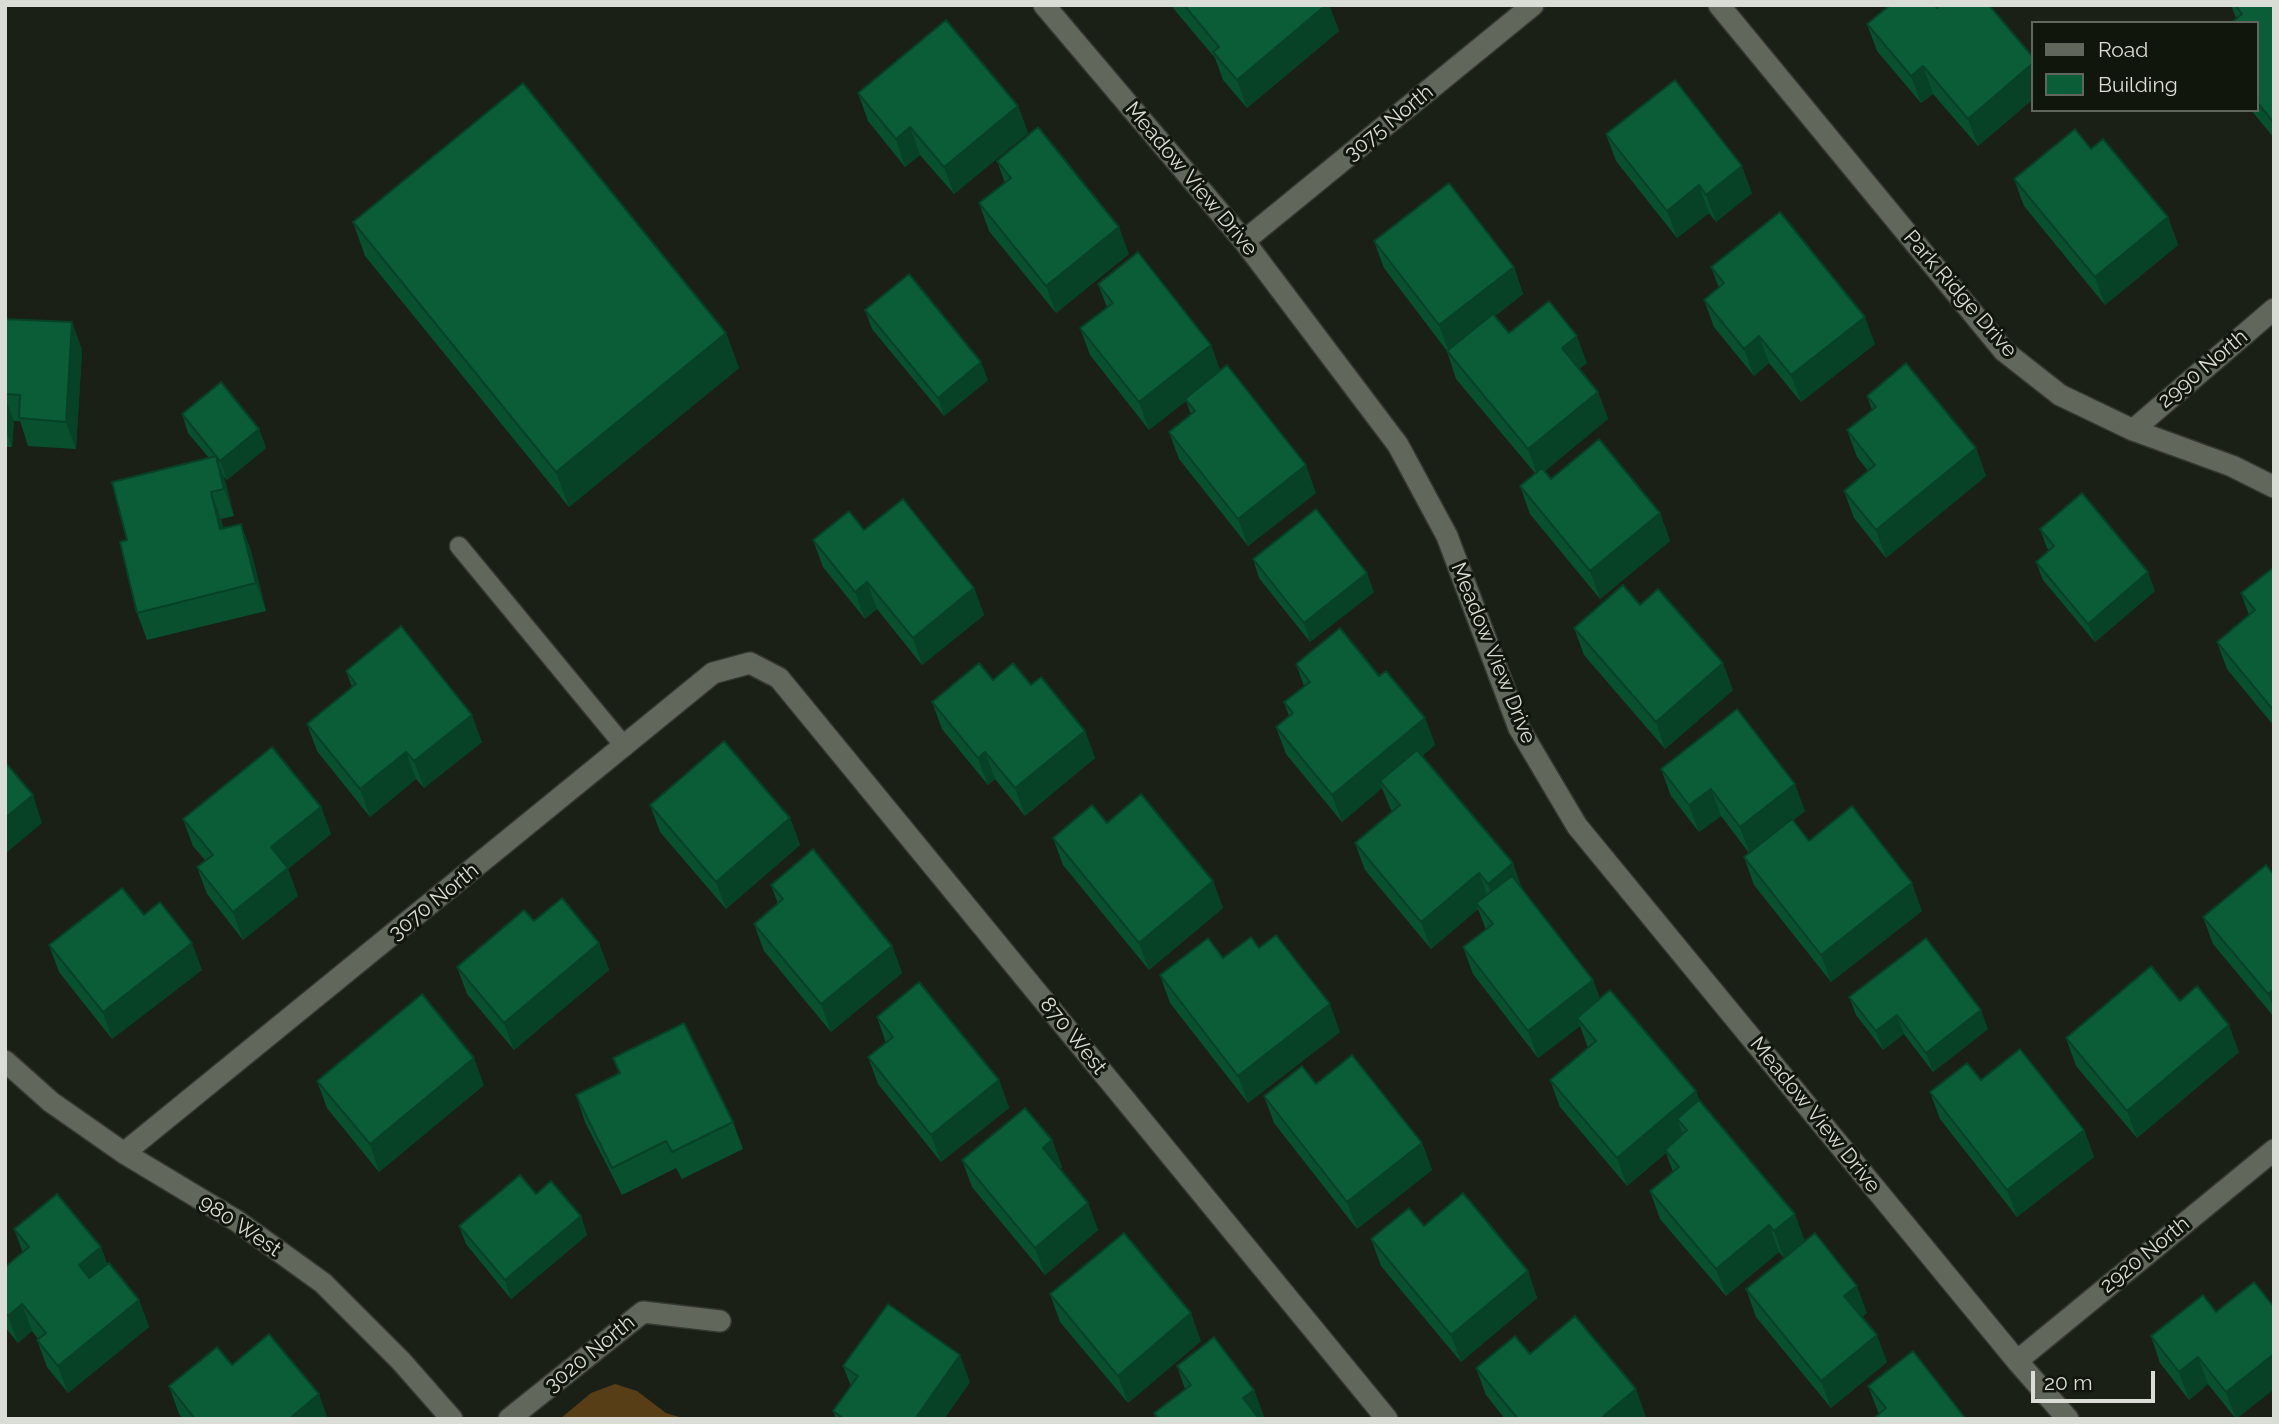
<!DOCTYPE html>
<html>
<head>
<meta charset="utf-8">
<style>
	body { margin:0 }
	#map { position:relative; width:2279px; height:1424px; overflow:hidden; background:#1a2015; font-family:Raleway,sans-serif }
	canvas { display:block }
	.frame { position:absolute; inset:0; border:7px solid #d9ddd6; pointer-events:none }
	.legend { position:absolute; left:2031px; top:21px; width:228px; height:91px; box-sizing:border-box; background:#11160c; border:2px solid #61665d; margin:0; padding:9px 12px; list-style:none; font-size:21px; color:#d9ddd6 }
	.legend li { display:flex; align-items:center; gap:14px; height:35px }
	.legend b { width:35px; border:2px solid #61665d }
	.scale { position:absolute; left:2031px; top:1371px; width:124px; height:32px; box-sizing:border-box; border:4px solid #d9ddd6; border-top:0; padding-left:9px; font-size:21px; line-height:24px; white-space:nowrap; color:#d9ddd6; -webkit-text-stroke:5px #11160c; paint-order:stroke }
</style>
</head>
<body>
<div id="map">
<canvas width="2279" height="1424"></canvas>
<div class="frame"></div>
<ul class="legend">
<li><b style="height:9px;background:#61675b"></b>Road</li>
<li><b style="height:19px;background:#0a5d36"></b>Building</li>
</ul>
<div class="scale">20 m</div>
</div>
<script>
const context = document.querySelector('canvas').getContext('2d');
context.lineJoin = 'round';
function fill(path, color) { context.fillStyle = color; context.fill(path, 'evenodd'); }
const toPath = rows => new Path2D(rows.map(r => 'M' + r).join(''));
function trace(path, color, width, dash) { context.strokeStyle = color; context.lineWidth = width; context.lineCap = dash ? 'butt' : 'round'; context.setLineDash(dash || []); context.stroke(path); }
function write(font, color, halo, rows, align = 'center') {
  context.font = font + ' Raleway,sans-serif'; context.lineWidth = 6; context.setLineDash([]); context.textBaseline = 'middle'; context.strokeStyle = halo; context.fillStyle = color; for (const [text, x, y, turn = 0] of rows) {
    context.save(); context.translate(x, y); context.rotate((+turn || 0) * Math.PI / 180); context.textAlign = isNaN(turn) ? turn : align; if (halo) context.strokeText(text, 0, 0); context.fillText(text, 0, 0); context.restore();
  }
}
const green = toPath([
	[615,1384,637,1391,666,1413,686,1419,560,1419,591,1393]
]);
const lane = toPath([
	[459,546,625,747]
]);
const street = toPath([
	[1044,5,1244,241,1398,445,1447,536,1519,728,1577,826,2017,1361,2068,1419],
	[1719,5,2004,351,2060,395,2133,430,2232,466,2274,487],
	[1244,241,1533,5],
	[2133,430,2274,309],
	[5,1061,51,1102,124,1153,237,1221,323,1283,401,1361,452,1419],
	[124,1153,713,673,750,663,779,678,1387,1419],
	[2017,1361,2274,1150],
	[509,1419,643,1312,720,1321]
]);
const wall = toPath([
	[1172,5,1329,5,1339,31,1247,108,1223,80,1215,58,1173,8],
	[2231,5,2274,5,2274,138,2251,110,2256,110,2256,23,2236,18],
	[1937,8,2032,56,2032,100,1978,146,1933,94,1921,103,1877,51,1867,24],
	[858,93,1018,106,1028,133,954,194,920,155,905,167,868,121],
	[1606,134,1752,193,1716,222,1709,213,1677,238,1616,161],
	[2091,149,2168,217,2178,245,2105,305,2024,206,2014,179],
	[997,161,1129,254,1056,313,989,231,979,203,1005,183],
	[353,222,726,333,739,368,569,507,365,256],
	[1374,241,1514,267,1523,294,1495,316,1509,333,1587,363,1579,369,1598,392,1608,419,1544,471,1551,479,1660,513,1670,541,1600,599,1530,514,1520,486,1535,473,1456,379,1447,351,1384,268],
	[1711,267,1875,344,1801,402,1769,363,1754,376,1714,327,1704,300,1719,288],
	[1098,284,1211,345,1220,371,1316,493,1248,546,1179,459,1169,432,1191,414,1186,401,1149,430,1090,355,1080,328,1107,307],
	[865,310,988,380,944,416,872,329],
	[5,315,7,319,72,322,82,350,76,449,28,446,20,421,14,421,12,447,5,447],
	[1867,396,1976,448,1986,476,1886,558,1854,518,1844,491,1868,471,1857,457,1847,430,1872,410],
	[182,414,259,429,266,448,227,480,223,476,234,516,221,519,223,528,241,524,251,551,266,611,147,640,137,613,127,540,209,458,188,433],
	[2040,529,2155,591,2095,642,2043,580,2036,562,2049,550,2047,548],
	[864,530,974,588,984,615,922,665,877,609,865,619,823,567,813,540],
	[1253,559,1374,592,1310,642,1259,578],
	[2274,567,2274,726,2227,669,2217,642,2249,615,2241,593],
	[1640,605,1733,690,1665,749,1584,655,1574,628],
	[1296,664,1379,676,1425,718,1435,745,1422,756,1523,890,1593,980,1600,999,1696,1091,1700,1102,1805,1241,1867,1313,1862,1317,1887,1362,1831,1408,1756,1317,1746,1289,1784,1258,1779,1252,1726,1296,1660,1219,1650,1191,1673,1172,1666,1153,1627,1186,1560,1107,1550,1080,1588,1048,1580,1026,1538,1058,1473,974,1463,947,1486,930,1478,909,1431,949,1365,870,1355,843,1392,811,1390,808,1382,788,1342,822,1286,754,1276,727,1289,716,1284,702,1304,686],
	[346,671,482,742,424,788,416,779,370,817,317,751,307,724,352,687],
	[993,680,1031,685,1085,731,1095,758,1025,816,995,779,988,785,942,729,932,702],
	[1661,769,1805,811,1793,820,1809,841,1922,911,1831,982,1754,885,1744,857,1749,853,1721,816,1699,832,1671,796],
	[650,805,790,818,800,845,726,909,660,832],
	[321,807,331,834,288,869,298,896,243,940,207,894,197,867,205,860,193,846,183,819],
	[1107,823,1213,881,1223,908,1149,970,1063,865,1053,838],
	[2274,875,2274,1017,2213,944,2203,917],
	[771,885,892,946,902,973,831,1032,764,951,754,924,778,904],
	[144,915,202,970,112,1039,59,972,49,945],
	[534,921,599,943,609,970,514,1050,467,994,457,967],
	[1259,948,1340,1032,1248,1103,1170,1003,1160,975],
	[1849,997,1988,1029,1933,1072,1904,1034,1883,1050,1856,1015],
	[2180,1001,2239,1052,2137,1138,2076,1066,2066,1038],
	[877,1017,999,1080,1009,1108,941,1162,878,1084,868,1057,886,1043],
	[613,1058,733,1122,743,1149,682,1179,676,1168,622,1195,585,1122,576,1095,619,1074],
	[1981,1080,2084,1130,2094,1157,2017,1217,1940,1119,1930,1092],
	[317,1081,484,1085,379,1172,327,1108],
	[1316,1084,1422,1143,1432,1170,1357,1229,1274,1123,1264,1096],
	[1052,1140,1062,1167,1060,1169,1088,1203,1098,1230,1045,1275,972,1187,962,1160],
	[536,1194,581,1216,587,1235,511,1299,466,1244,459,1226],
	[1424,1226,1528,1271,1537,1298,1461,1362,1381,1266,1371,1239],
	[14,1229,101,1247,107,1264,139,1300,149,1327,68,1393,47,1367,37,1340,38,1339,32,1331,18,1343,5,1327,5,1267,23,1253],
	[1050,1294,1201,1341,1128,1403,1060,1322],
	[2274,1307,2274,1389,2236,1419,2208,1384,2189,1400,2160,1363,2151,1336,2216,1312],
	[232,1365,328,1419,183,1419,179,1414,169,1386],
	[843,1366,970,1382,944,1419,836,1419,833,1411,851,1386],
	[1177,1366,1254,1390,1264,1417,1262,1419,1156,1419,1154,1413,1185,1389],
	[1476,1368,1646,1417,1643,1419,1505,1419,1486,1395],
	[1868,1386,1966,1419,1879,1414]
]);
const shadedWall = toPath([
	[1326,5,1329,5,1339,31,1247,108,1237,80],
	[2032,64,2032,100,1978,146,1968,119],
	[1923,66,1933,94,1921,103,1911,76],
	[1018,106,1028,133,954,194,944,167],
	[910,127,920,155,905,167,896,139],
	[1742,166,1752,193,1716,222,1706,195],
	[1699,185,1709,213,1677,238,1667,211],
	[2168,217,2178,245,2105,305,2095,277],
	[1119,227,1129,254,1056,313,1046,286],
	[1514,267,1523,294,1449,352,1439,325],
	[1865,317,1875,344,1801,402,1791,375],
	[72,322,82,350,76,449,66,422],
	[726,333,739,368,569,507,556,472],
	[1577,336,1587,363,1572,375,1562,348],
	[1759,336,1769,363,1754,376,1744,349],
	[1211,345,1221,373,1149,430,1139,402],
	[981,362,988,380,944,416,938,398],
	[1598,392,1608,419,1538,477,1528,449],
	[5,397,14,421,12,447,5,428],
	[259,429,266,448,227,480,220,461],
	[1976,448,1986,476,1886,558,1876,530],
	[216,456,226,483,234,516,224,489],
	[1306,465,1316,493,1248,546,1238,519],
	[211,492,221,519,230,556,220,529],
	[1660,513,1670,541,1600,599,1590,571],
	[241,524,251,551,266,611,256,583],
	[2148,572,2155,591,2095,642,2088,624],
	[1367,573,1374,592,1310,642,1304,623],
	[867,582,877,609,865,619,855,592],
	[974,588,984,615,922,665,913,638],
	[1723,663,1733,690,1665,749,1656,722],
	[472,715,482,742,424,788,414,761],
	[1425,718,1435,745,1385,787,1380,781,1382,788,1342,822,1332,795],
	[1085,731,1095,758,1025,816,1015,788],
	[406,752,416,779,370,817,360,789],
	[985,752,995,779,988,785,978,758],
	[1795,784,1805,811,1750,854,1740,827],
	[1711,789,1721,816,1699,832,1689,805],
	[33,795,42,823,5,854,5,818],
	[321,807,331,834,288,869,298,896,243,940,233,912,271,847],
	[790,818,800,845,726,909,716,882],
	[1513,863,1523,891,1498,911,1488,884],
	[1479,873,1489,900,1476,903,1478,909,1431,949,1421,922],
	[1213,881,1223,908,1149,970,1139,943],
	[1912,883,1922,911,1831,982,1821,955],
	[192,943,202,970,112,1039,103,1012],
	[599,943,609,970,514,1050,504,1023],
	[892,946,902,973,831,1032,821,1004],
	[1593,980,1603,1007,1577,1018,1580,1026,1538,1058,1528,1031],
	[2274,989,2274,1010,2268,994],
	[1330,1004,1340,1032,1248,1103,1238,1076],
	[1981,1010,1988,1029,1933,1072,1926,1053],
	[1897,1015,1904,1034,1883,1050,1876,1031],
	[2229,1025,2239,1052,2137,1138,2127,1111],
	[474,1058,484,1085,379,1172,370,1144],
	[999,1080,1009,1108,941,1162,931,1135],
	[1696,1091,1706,1118,1687,1130,1677,1119,1684,1137,1665,1150,1666,1153,1627,1186,1617,1158],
	[2084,1130,2094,1157,2017,1217,2007,1190],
	[1052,1140,1062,1167,1052,1175,1043,1148],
	[1422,1143,1432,1170,1357,1229,1347,1202],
	[1088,1203,1098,1230,1045,1275,1035,1248],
	[1795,1214,1805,1241,1784,1258,1774,1231],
	[581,1216,587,1235,511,1299,505,1280],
	[1769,1225,1779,1252,1726,1296,1716,1269],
	[101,1247,111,1274,88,1292,79,1265],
	[1528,1271,1537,1298,1461,1362,1451,1335],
	[1857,1286,1867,1313,1854,1323,1844,1296],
	[139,1300,149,1327,68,1393,58,1366],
	[22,1304,32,1331,18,1343,8,1316],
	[1191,1313,1201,1341,1128,1403,1118,1376],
	[1877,1335,1887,1362,1831,1408,1821,1381],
	[2274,1354,2274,1389,2236,1419,2226,1392],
	[960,1355,970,1382,944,1419,915,1419],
	[2198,1357,2208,1384,2189,1400,2179,1372],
	[1636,1389,1646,1417,1643,1419,1600,1419],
	[1254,1390,1264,1417,1262,1419,1251,1419,1243,1398],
	[319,1394,328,1419,289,1419]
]);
const building = toPath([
	[1184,5,1326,5,1237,80,1213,52,1219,47,1184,5],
	[1890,5,1935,5,1937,8,1940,5,1989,5,2032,56,2032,64,1968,119,1923,66,1911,76,1867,24,1890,5],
	[2235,5,2274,5,2274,123,2256,101,2256,23,2231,23,2242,14,2235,5],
	[946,20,1018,106,944,167,910,127,896,139,858,93,946,20],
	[1675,80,1742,166,1706,195,1699,185,1667,211,1606,134,1675,80],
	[523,83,726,333,556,472,353,222,523,83],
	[1038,127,1119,227,1046,286,979,203,1011,178,997,161,1038,127],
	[2075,129,2091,149,2103,139,2168,217,2095,277,2014,179,2075,129],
	[1449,183,1514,267,1439,325,1374,241,1449,183],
	[1780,212,1865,317,1791,375,1759,336,1744,349,1704,300,1724,283,1711,267,1780,212],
	[1138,252,1211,345,1139,402,1080,328,1113,303,1098,284,1138,252],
	[909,274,981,362,938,398,865,310,909,274],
	[1549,301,1577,336,1562,348,1598,392,1528,449,1447,351,1493,314,1509,333,1549,301],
	[5,319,72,322,66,422,19,418,20,395,5,394,5,319],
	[1906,363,1976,448,1876,530,1844,491,1875,465,1847,430,1876,407,1867,396,1906,363],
	[1227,365,1306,465,1238,519,1169,432,1195,411,1185,399,1227,365],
	[221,382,259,429,220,461,182,414,221,382],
	[1599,439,1660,513,1590,571,1520,486,1542,468,1551,479,1599,439],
	[216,456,224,489,211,492,220,529,241,524,256,583,137,613,120,542,127,540,112,482,216,456],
	[2082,493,2148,572,2088,624,2036,562,2054,546,2040,529,2082,493],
	[903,499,974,588,913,638,867,582,855,592,813,540,849,511,864,530,903,499],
	[1316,509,1367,573,1304,623,1253,559,1316,509],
	[2274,567,2274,711,2217,642,2255,610,2241,593,2274,567],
	[1623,585,1640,605,1658,589,1723,663,1656,722,1574,628,1623,585],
	[401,626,472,715,414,761,406,752,360,789,307,724,356,684,346,671,401,626],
	[1340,628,1379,676,1386,671,1425,718,1332,795,1276,727,1293,713,1284,702,1310,682,1296,664,1340,628],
	[979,663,993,680,1013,663,1031,685,1041,677,1085,731,1015,788,985,752,978,758,932,702,979,663],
	[1737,709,1795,784,1740,827,1711,789,1689,805,1661,769,1737,709],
	[724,741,790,818,716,882,650,805,724,741],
	[272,747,321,807,271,847,288,868,233,912,197,867,213,855,183,819,272,747],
	[1417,750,1513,863,1488,884,1479,873,1421,922,1355,843,1400,805,1380,781,1417,750],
	[5,762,33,795,5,818,5,762],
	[1141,794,1213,881,1139,943,1053,838,1092,805,1107,823,1141,794],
	[1852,806,1912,883,1821,955,1744,857,1792,819,1809,841,1852,806],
	[813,849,892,946,821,1004,754,924,783,899,771,885,813,849],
	[2266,865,2274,875,2274,989,2268,994,2203,917,2266,865],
	[1512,876,1593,980,1528,1031,1463,947,1493,924,1476,903,1512,876],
	[122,888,144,915,160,902,192,943,103,1012,49,945,122,888],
	[562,898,599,943,504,1023,457,967,524,910,534,921,562,898],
	[1276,935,1330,1004,1238,1076,1160,975,1208,938,1223,958,1251,937,1259,948,1276,935],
	[1926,938,1981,1010,1926,1053,1897,1015,1876,1031,1849,997,1926,938],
	[2151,966,2180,1001,2197,986,2229,1025,2127,1111,2066,1038,2151,966],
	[919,982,999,1080,931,1135,868,1057,893,1037,877,1017,919,982],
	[1610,990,1696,1091,1617,1158,1550,1080,1596,1041,1577,1018,1610,990],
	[422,994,474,1058,370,1144,317,1081,422,994],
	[684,1023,733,1122,672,1152,666,1141,612,1168,576,1095,620,1073,613,1058,684,1023],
	[2020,1049,2084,1130,2007,1190,1930,1092,1967,1063,1981,1080,2020,1049],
	[1352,1055,1422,1143,1347,1202,1264,1096,1302,1066,1316,1084,1352,1055],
	[1699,1100,1795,1214,1774,1231,1769,1225,1716,1269,1650,1191,1679,1167,1665,1150,1687,1130,1677,1119,1699,1100],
	[1025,1108,1052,1140,1043,1148,1088,1203,1035,1248,962,1160,1025,1108],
	[520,1175,536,1194,551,1181,581,1216,505,1280,459,1226,520,1175],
	[1463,1193,1528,1271,1451,1335,1371,1239,1409,1208,1424,1226,1463,1193],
	[57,1194,101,1247,79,1265,89,1278,109,1263,139,1300,58,1366,37,1340,46,1333,22,1304,8,1316,5,1312,5,1267,29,1247,14,1229,57,1194],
	[1124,1233,1191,1313,1118,1376,1050,1294,1124,1233],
	[1815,1233,1857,1286,1844,1296,1877,1335,1821,1381,1746,1289,1815,1233],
	[2254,1282,2274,1307,2274,1354,2226,1392,2198,1357,2179,1372,2151,1336,2203,1295,2216,1312,2254,1282],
	[888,1304,960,1355,915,1419,844,1419,833,1411,858,1376,843,1366,888,1304],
	[1575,1316,1636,1389,1600,1419,1518,1419,1476,1368,1515,1336,1530,1354,1575,1316],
	[269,1334,319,1394,289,1419,195,1419,169,1386,217,1347,232,1365,269,1334],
	[1214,1337,1254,1390,1243,1398,1259,1419,1159,1419,1154,1413,1191,1385,1177,1366,1214,1337],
	[1913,1351,1966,1419,1873,1419,1886,1408,1868,1386,1913,1351]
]);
const streetNames = [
	["3075 North",1389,123,-39],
	["Meadow View Drive",1191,179,50],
	["Park Ridge Drive",1960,294,49],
	["2990 North",2203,369,-40],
	["Meadow View Drive",1493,653,68],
	["3070 North",434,902,-39],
	["870 West",1073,1036,51],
	["Meadow View Drive",1815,1115,51],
	["980 West",240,1226,34],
	["2920 North",2145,1255,-39],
	["3020 North",590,1354,-39]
];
fill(green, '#583e16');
trace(lane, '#343831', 21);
trace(street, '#343831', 24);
trace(lane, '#61675b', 18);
trace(street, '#61675b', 21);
fill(wall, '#09502e');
fill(shadedWall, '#074126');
fill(building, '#0a5d36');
trace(building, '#074126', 2);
write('21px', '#d9ddd6', '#11160c', streetNames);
</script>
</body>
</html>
